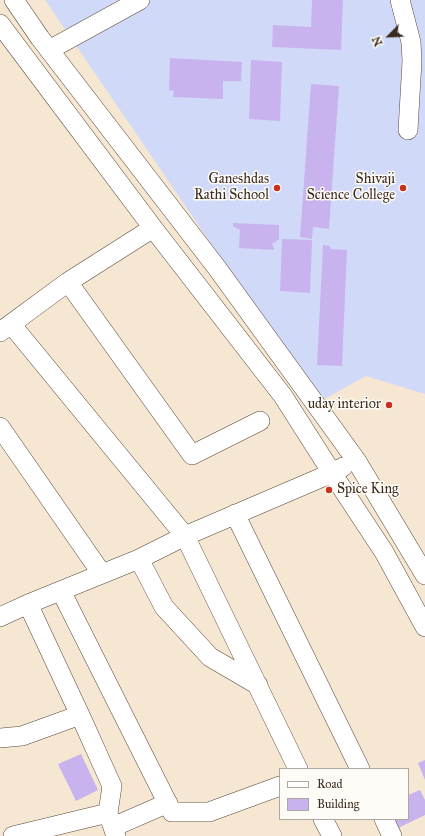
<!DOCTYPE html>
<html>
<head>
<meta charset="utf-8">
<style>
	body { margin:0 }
	#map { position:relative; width:425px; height:836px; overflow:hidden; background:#f5e7d1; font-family:"IM FELL Great Primer",serif }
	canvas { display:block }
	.legend { position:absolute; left:279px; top:768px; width:130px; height:52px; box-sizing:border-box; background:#fdfcf7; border:1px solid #afa8a0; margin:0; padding:5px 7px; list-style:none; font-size:12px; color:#3b2a1e }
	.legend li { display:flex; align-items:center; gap:8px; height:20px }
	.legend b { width:20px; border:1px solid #afa8a0 }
	.north { position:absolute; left:369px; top:16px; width:40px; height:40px; -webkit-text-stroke:3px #fdfcf7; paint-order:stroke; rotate:246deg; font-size:11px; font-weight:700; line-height:16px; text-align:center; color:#3b2a1e }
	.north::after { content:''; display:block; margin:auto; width:14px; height:18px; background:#3b2a1e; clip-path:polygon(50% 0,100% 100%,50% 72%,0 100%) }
</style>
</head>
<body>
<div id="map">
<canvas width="425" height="836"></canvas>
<ul class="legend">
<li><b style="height:5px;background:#fff"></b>Road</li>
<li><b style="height:11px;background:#c9b3ee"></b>Building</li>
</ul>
<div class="north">N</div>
</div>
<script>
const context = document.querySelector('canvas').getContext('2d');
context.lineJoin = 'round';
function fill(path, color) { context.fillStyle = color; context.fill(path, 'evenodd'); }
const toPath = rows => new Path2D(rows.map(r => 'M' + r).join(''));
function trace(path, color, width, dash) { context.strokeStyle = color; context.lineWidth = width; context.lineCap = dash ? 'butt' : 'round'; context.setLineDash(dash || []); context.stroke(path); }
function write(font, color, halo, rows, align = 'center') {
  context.font = font + ' "IM FELL Great Primer",serif'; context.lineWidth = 3; context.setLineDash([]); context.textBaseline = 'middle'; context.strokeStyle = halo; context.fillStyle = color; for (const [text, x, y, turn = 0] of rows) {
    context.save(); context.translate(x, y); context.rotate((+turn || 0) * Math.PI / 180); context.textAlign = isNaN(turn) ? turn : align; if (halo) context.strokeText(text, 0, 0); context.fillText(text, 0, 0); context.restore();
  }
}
const built = toPath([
	[45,0,425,0,425,394,366,376,319,402]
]);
const building = toPath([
	[312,0,343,0,341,50,272,47,273,25,311,27],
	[170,58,242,62,241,81,223,81,223,99,173,97,174,91,169,90],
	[251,60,282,62,280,121,249,119],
	[311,84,339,86,329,229,313,227,312,239,300,237],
	[233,223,279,225,279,239,274,243,272,243,274,250,239,248,240,230,233,226],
	[282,239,312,240,310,293,280,291],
	[323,245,330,246,330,249,347,250,342,366,317,365],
	[81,754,98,790,76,801,58,764],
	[425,760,425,780,418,763],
	[420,790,425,800,425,815,396,829,391,819,408,819,408,795]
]);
const minor = toPath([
	[14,0,40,38,217,268,356,460,425,575],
	[400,0,411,42,412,61,408,130],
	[0,24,153,228,283,396,332,473,384,552,425,627],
	[49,50,140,0],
	[68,282,192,455,260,421],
	[11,324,185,536,298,769],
	[0,332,68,282,153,228],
	[0,427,102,574],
	[235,514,360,769],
	[139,559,164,607,210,657,258,685],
	[61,591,172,812,209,812,280,786],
	[28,604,80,715,112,786,108,813,116,836],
	[0,617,28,604,139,559,185,536,332,473,343,467],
	[0,738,22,736,80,715],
	[323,819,332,836],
	[384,819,392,836],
	[113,827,168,803],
	[13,836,108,813]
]);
const markers = [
	[277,188,4,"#c8321e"],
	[403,188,4,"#c8321e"],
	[389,405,4,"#c8321e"],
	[329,490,4,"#c8321e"]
];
const poiNames = [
	["Ganeshdas",269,180],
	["Rathi School",269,196],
	["Shivaji",395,180],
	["Science College",395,196],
	["uday interior",381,405],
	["Spice King",337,490,"left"]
];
fill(built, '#d1d9f9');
fill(building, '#c9b3ee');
trace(minor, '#574639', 20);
trace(minor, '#fff', 19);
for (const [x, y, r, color] of markers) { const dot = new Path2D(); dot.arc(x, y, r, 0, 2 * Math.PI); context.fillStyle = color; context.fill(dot); trace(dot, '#fdfcf7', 1.5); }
write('14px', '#3b2a1e', '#fdfcf7', poiNames, 'right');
</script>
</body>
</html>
